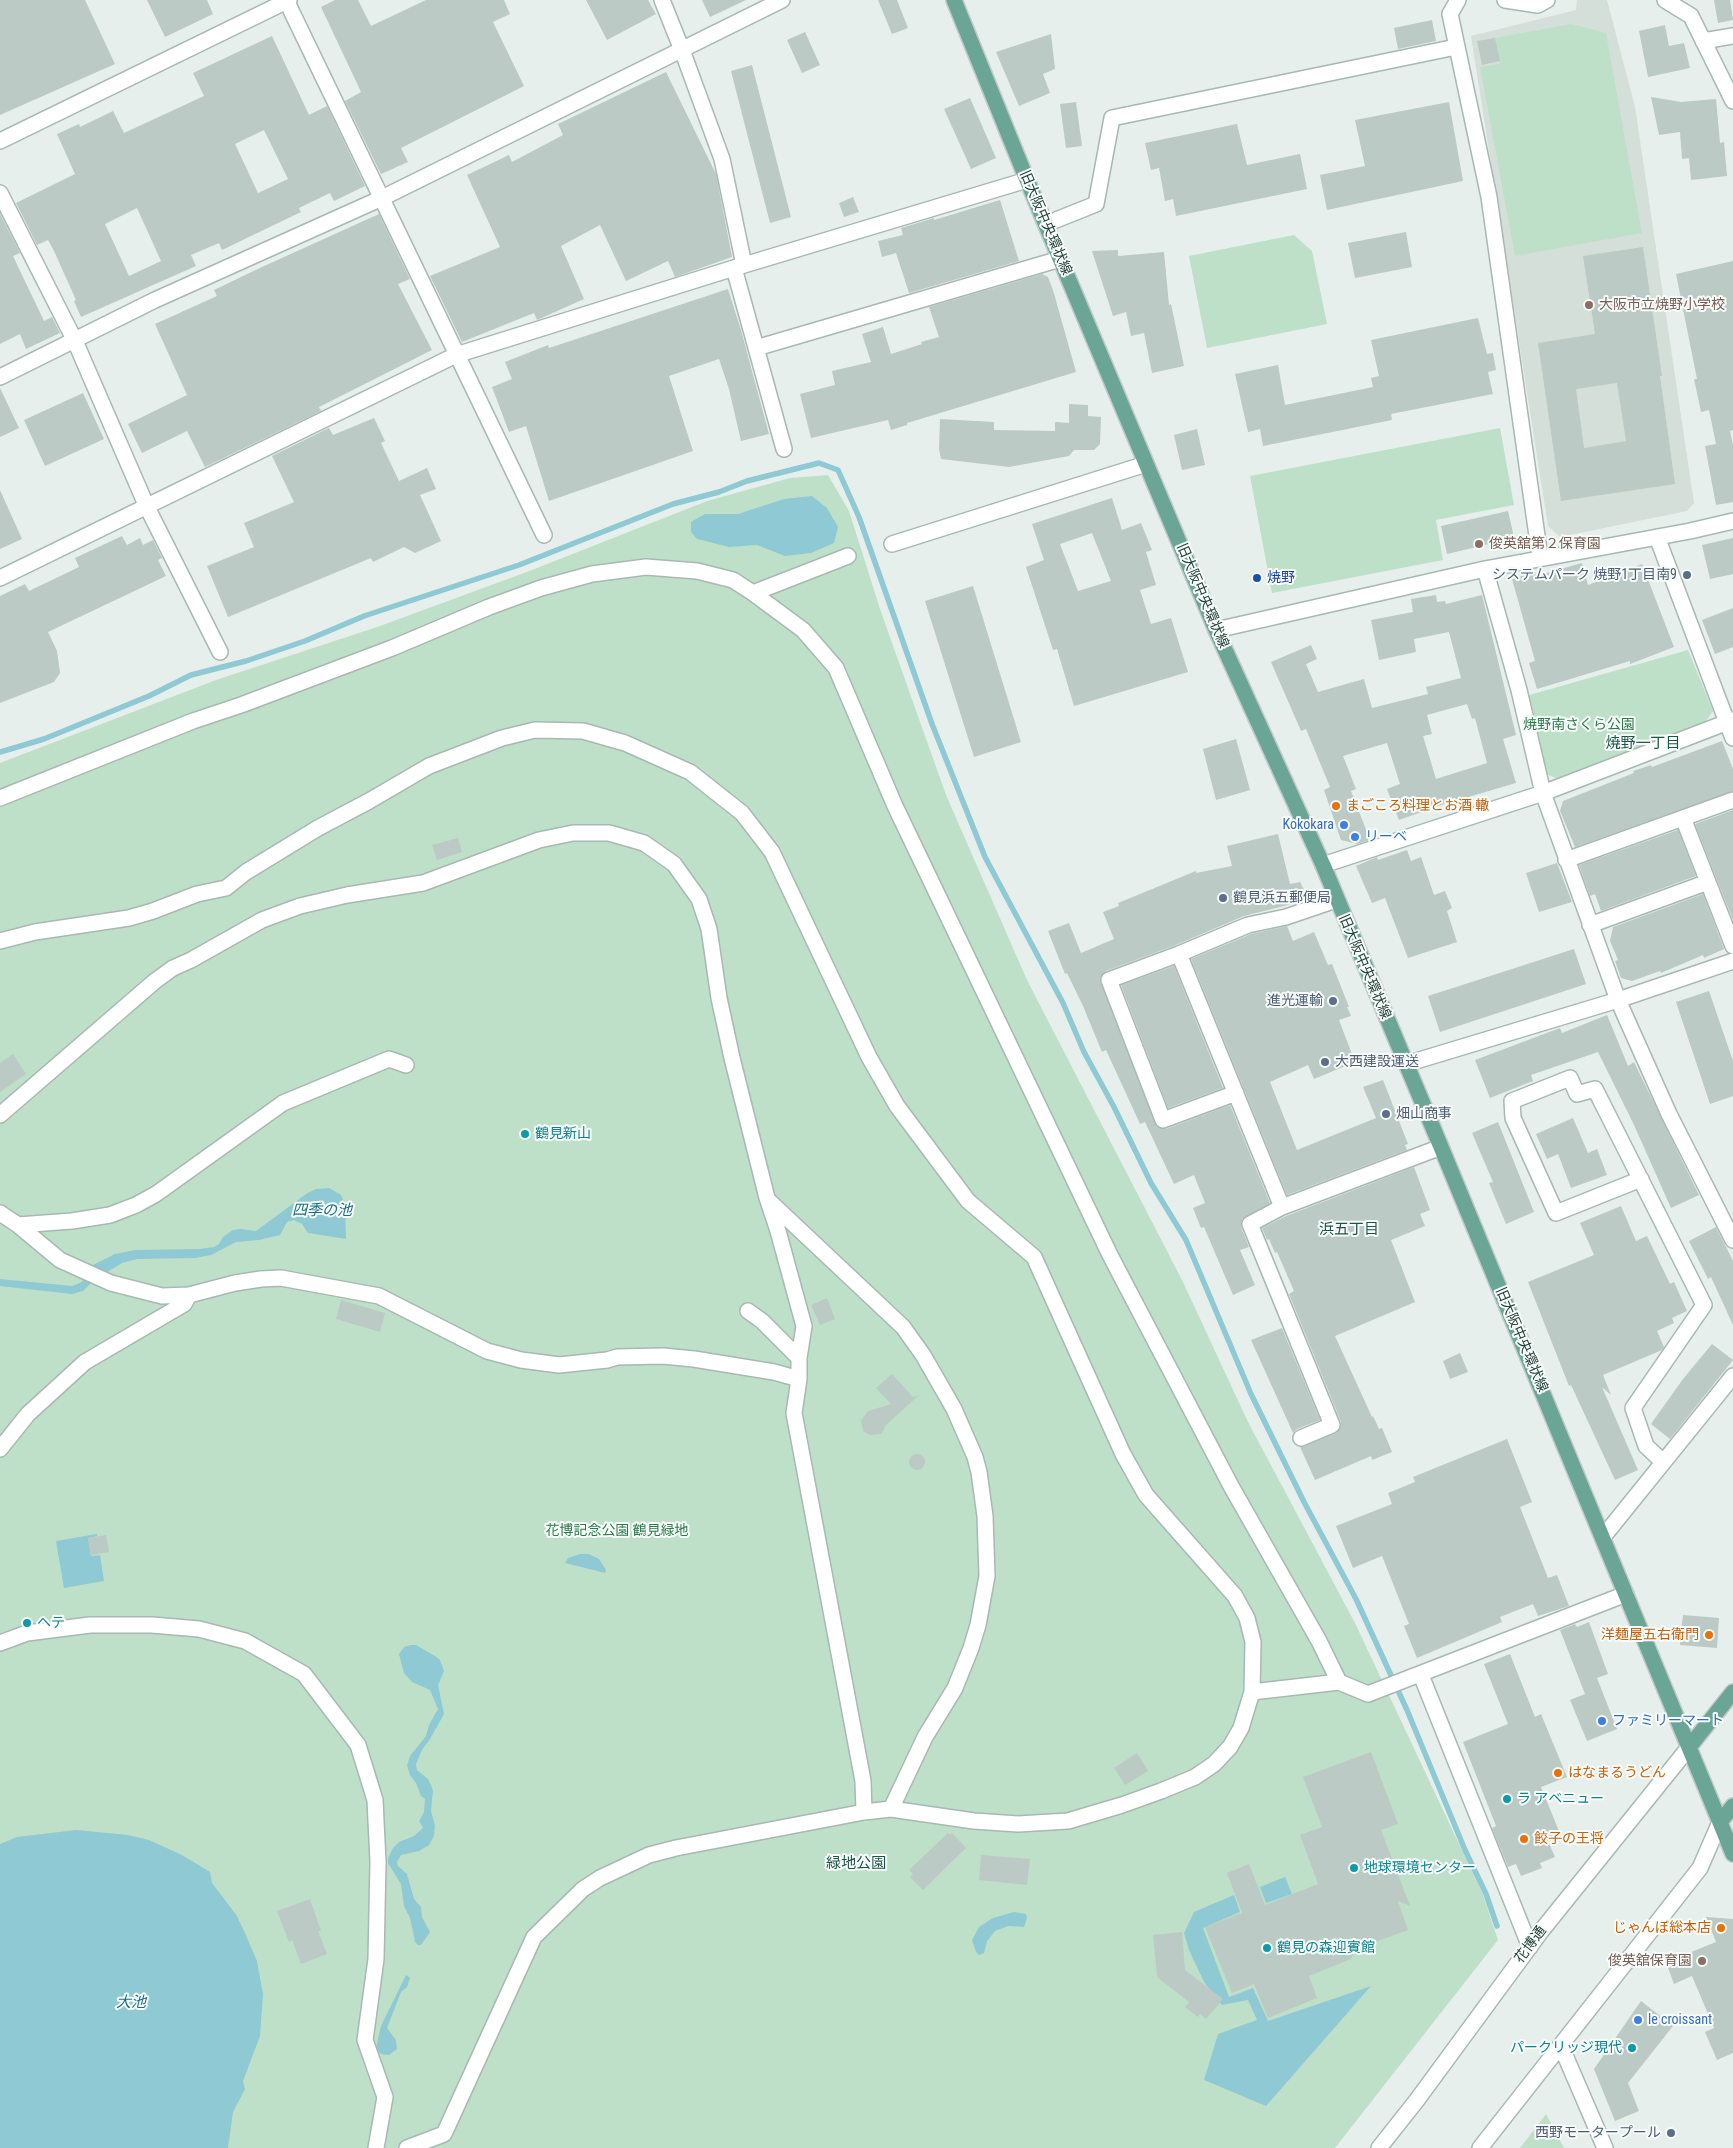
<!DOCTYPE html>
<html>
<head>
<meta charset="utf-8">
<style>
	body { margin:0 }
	canvas { display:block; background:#e6efeb }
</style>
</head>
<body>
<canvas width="1733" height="2148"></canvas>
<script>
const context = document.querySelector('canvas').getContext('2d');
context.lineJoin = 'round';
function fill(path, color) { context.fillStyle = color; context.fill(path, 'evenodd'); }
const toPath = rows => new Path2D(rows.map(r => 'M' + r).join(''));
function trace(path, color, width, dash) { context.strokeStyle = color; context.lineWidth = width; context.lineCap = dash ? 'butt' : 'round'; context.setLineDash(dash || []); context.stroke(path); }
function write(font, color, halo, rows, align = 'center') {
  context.font = font + ' "Roboto Condensed","Noto Sans JP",sans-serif'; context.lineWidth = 4; context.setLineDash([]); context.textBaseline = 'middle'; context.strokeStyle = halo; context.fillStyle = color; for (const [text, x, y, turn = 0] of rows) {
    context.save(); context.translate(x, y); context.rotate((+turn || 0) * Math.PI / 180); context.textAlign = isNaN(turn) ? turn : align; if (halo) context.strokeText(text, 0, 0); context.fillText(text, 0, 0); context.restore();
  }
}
const built = toPath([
	[1577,0,1607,0,1635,107,1694,503,1687,511,1560,537,1548,526,1471,36,1576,10]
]);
const green = toPath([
	[1571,24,1606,33,1642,233,1515,256,1480,67,1500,64,1495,38],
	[1294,235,1312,251,1327,324,1207,348,1189,256],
	[1500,428,1514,505,1436,520,1443,560,1272,593,1250,476],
	[828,475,849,511,880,609,946,795,1027,980,1183,1282,1248,1422,1355,1623,1483,1895,1498,1940,1335,2148,0,2148,0,763,216,680,380,626,532,570,707,501,790,478],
	[1688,650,1713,711,1704,724,1558,779,1546,774,1526,696],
	[1546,2114,1564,2148,1520,2148]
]);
const water = toPath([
	[812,496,827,508,838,527,834,543,811,553,785,556,757,545,729,547,697,539,691,532,691,522,705,514,738,514,784,499],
	[329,1188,341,1195,345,1204,346,1239,308,1233,302,1224,294,1220,287,1222,280,1235,259,1240,236,1242,211,1255,195,1258,137,1259,122,1263,94,1280,83,1291,72,1294,0,1286,0,1279,72,1286,82,1282,91,1266,115,1254,135,1250,199,1249,214,1247,219,1244,223,1237,233,1230,241,1229,256,1231,306,1194,316,1189],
	[97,1534,97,1536,88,1538,91,1556,100,1555,104,1581,64,1588,56,1541],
	[580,1554,589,1554,599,1559,606,1570,605,1573,565,1563,568,1558],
	[411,1645,416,1645,435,1656,440,1660,444,1671,438,1685,444,1714,430,1739,422,1750,416,1764,417,1770,428,1779,433,1790,431,1811,435,1826,434,1836,429,1845,419,1851,401,1855,397,1862,398,1866,407,1874,414,1899,421,1907,422,1917,430,1932,421,1945,418,1945,415,1942,410,1918,404,1906,401,1884,388,1863,388,1858,393,1848,399,1842,414,1836,423,1828,419,1821,424,1812,425,1799,421,1796,416,1783,410,1775,407,1765,410,1756,426,1736,429,1725,438,1709,430,1690,412,1682,404,1673,399,1654,404,1647],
	[76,1830,128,1835,149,1840,182,1855,210,1872,212,1883,237,1916,248,1940,257,1961,263,1994,260,2036,243,2081,245,2089,233,2112,228,2148,0,2148,0,1844,17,1837],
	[1285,1877,1292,1894,1266,1903,1260,1887],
	[1234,1895,1240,1912,1203,1928,1229,1997,1253,1988,1268,2021,1371,1986,1266,2106,1204,2080,1218,2034,1257,2020,1248,2000,1222,2005,1204,1982,1189,1950,1184,1933,1194,1912],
	[1014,1912,1026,1914,1027,1918,1024,1927,1008,1926,995,1931,987,1941,984,1953,979,1955,976,1952,972,1940,979,1927,993,1918],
	[406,1975,410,1978,407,1987,401,1992,387,2028,396,2040,397,2049,389,2055,381,2054,376,2048,381,2026]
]);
const stream = toPath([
	[0,752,44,739,149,696,191,675,246,661,305,641,364,616,519,565,673,504,719,492,747,481,819,463,838,470,859,517,932,724,985,857,1063,1003,1084,1052,1114,1107,1151,1183,1186,1240,1251,1394,1304,1502,1356,1599,1407,1710,1465,1850,1486,1894,1497,1926]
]);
const building = toPath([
	[0,0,85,0,115,64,0,115],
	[147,0,207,0,213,14,165,37],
	[335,0,358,0,371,26,426,0,504,0,510,14,493,22,524,86,401,148,408,162,381,174,345,101,361,92,321,7],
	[586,0,648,0,656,14,607,40],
	[702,0,746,0,710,17],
	[878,0,897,0,908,28,892,34],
	[1714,0,1730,0,1733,20,1718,23],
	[1432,20,1436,41,1398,49,1394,28],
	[1665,25,1669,46,1684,43,1690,68,1648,77,1639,31],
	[805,32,820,65,802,73,787,40],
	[1051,34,1055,69,1043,74,1050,93,1019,106,996,52],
	[272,36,309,115,327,106,365,186,334,201,330,193,299,208,301,212,222,250,219,243,191,255,196,266,81,317,74,301,76,300,54,251,48,240,37,245,16,203,75,174,57,134,79,124,80,127,113,111,124,133,204,96,193,73],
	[264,130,288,179,258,193,235,144],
	[137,208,161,261,129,276,105,224],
	[1495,38,1500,61,1482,65,1477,41],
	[752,65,791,217,770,223,731,71],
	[666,72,716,174,732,257,675,277,668,261,626,281,600,225,561,246,584,299,537,320,534,313,462,342,430,276,500,247,467,175,509,155,512,162,563,135,558,124],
	[1651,97,1681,102,1716,99,1720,143,1724,142,1727,176,1691,180,1689,158,1682,159,1680,132,1659,135],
	[970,98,996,158,971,169,944,109],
	[1076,102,1082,146,1066,148,1060,104],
	[1449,102,1463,181,1327,210,1320,175,1365,166,1355,120],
	[1237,124,1247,165,1300,154,1307,189,1176,216,1173,199,1165,201,1159,168,1151,170,1145,143],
	[853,197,859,212,844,217,839,203],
	[1000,200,1019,261,909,293,896,253,882,257,878,241,903,235,901,228,934,218,934,220],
	[0,214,20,253,13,256,44,321,52,317,60,333,26,349,20,334,0,344],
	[379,214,410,279,398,284,432,350,319,407,321,411,205,467,187,431,142,453,128,424,187,395,155,324,217,296,214,290,262,267],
	[1406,232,1412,267,1355,278,1348,243],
	[1643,247,1662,376,1660,376,1675,484,1561,501,1538,343,1595,334,1583,256],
	[1617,383,1626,441,1584,448,1576,389],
	[1118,250,1118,256,1164,252,1169,305,1171,304,1184,366,1152,373,1144,333,1131,336,1126,312,1113,316,1092,251],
	[1733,261,1733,430,1730,431,1733,445,1733,502,1716,505,1705,446,1716,444,1709,410,1701,412,1694,379,1697,379,1676,274],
	[1042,274,1048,277,1053,290,1076,372,907,423,907,425,891,430,888,420,811,438,800,394,835,385,832,371,871,362,862,334,883,327,891,354,922,344,921,342,939,337,929,307],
	[728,289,741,330,769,434,741,441,729,389,719,359,669,376,693,451,549,501,526,426,509,432,492,387,512,379,505,362,548,345,549,348],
	[1478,318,1487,354,1493,353,1496,370,1488,372,1493,394,1391,414,1392,420,1263,446,1260,429,1248,432,1235,374,1278,365,1285,405,1373,387,1371,378,1379,376,1371,340],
	[0,388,19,428,0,437],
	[83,393,104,439,45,466,24,420],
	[1069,404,1088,405,1088,416,1101,417,1100,444,1094,450,1074,450,1069,456,1009,467,941,459,939,449,940,419,994,422,994,430,1055,431,1055,422,1069,423],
	[374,418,385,441,381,443,399,481,427,468,436,489,420,495,441,541,415,553,404,547,373,562,371,558,228,617,207,566,254,547,244,523,294,502,272,456,329,428,333,435],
	[1197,429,1205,465,1182,470,1174,435],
	[0,490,22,539,0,549],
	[1112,498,1122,530,1141,523,1152,550,1146,552,1156,585,1140,590,1151,624,1171,618,1188,672,1074,706,1057,649,1053,650,1026,567,1044,560,1032,524],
	[1092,533,1111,581,1078,591,1060,544],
	[1508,511,1516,546,1491,551,1489,544,1447,554,1441,526],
	[122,536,127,545,140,538,143,545,153,540,162,558,158,560,166,576,48,632,57,651,60,673,54,682,0,703,0,596,25,584,29,591,79,567,75,558],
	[1733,538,1733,574,1710,579,1702,545],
	[1582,563,1588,585,1642,564,1674,647,1630,664,1630,661,1537,689,1529,663,1535,661,1512,579,1535,572,1536,576],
	[973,586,1021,742,974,757,925,601],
	[1436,595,1437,602,1445,601,1446,604,1482,595,1516,735,1503,739,1516,783,1465,798,1466,800,1447,804,1447,803,1399,820,1387,789,1400,784,1387,743,1343,756,1356,789,1351,791,1370,840,1357,844,1341,840,1324,790,1330,787,1306,729,1301,731,1271,662,1311,645,1317,659,1306,664,1318,692,1364,679,1372,708,1428,694,1426,687,1461,678,1449,632,1414,639,1416,652,1379,660,1371,620,1413,612,1411,599],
	[1467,704,1472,719,1475,718,1487,763,1436,779,1423,736,1432,734,1427,715],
	[1733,608,1733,647,1715,654,1702,620],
	[1236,739,1250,790,1216,800,1203,749],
	[1722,741,1733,769,1733,791,1575,847,1560,811,1563,801,1634,773,1633,771,1651,765,1652,767],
	[1733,810,1733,920,1695,824],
	[1678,830,1696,876,1601,911,1595,894,1590,896,1579,865],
	[1278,834,1290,884,1300,882,1306,894,1300,902,1244,916,1176,945,1106,971,1100,979,1157,1127,1166,1129,1230,1105,1270,1203,1242,1219,1241,1227,1249,1247,1240,1250,1255,1285,1233,1295,1204,1227,1201,1228,1193,1208,1205,1203,1194,1175,1174,1184,1145,1122,1140,1124,1106,1050,1102,1052,1083,1006,1067,973,1065,974,1048,931,1069,923,1081,953,1114,939,1103,912,1119,906,1118,903,1196,871,1196,873,1232,866,1227,846],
	[458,838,462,852,437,860,432,845],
	[1407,850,1411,861,1421,857,1434,895,1445,891,1452,908,1447,911,1457,942,1408,958,1385,898,1372,903,1356,866,1377,857,1378,860],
	[1557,863,1572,902,1539,912,1526,873],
	[1703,894,1724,949,1704,958,1703,955,1661,973,1660,971,1632,981,1621,978,1615,961,1618,960,1610,941,1613,927],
	[1287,926,1293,941,1314,932,1328,965,1332,964,1349,1007,1347,1007,1351,1016,1339,1020,1355,1062,1314,1079,1308,1065,1270,1082,1297,1150,1376,1118,1363,1087,1383,1080,1408,1144,1405,1145,1407,1150,1287,1195,1191,959,1251,934],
	[1574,949,1586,984,1440,1032,1428,996],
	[1174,966,1223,1088,1168,1108,1121,985],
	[1709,991,1733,1061,1733,1096,1710,1104,1676,1002],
	[1607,1015,1628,1066,1634,1062,1699,1195,1671,1208,1634,1125,1598,1052,1531,1075,1533,1081,1490,1098,1475,1060,1560,1028,1562,1033],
	[13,1054,26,1074,0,1092,0,1063],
	[1573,1118,1588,1153,1597,1149,1607,1175,1571,1188,1558,1154,1547,1159,1536,1134],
	[1498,1122,1534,1212,1506,1224,1489,1183,1493,1182,1472,1133],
	[1414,1167,1430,1210,1420,1214,1425,1226,1391,1240,1415,1302,1335,1336,1372,1417,1373,1416,1379,1429,1382,1428,1392,1452,1372,1460,1371,1456,1315,1480,1300,1447,1336,1433,1341,1427,1341,1422,1289,1294,1294,1291,1277,1252,1275,1253,1269,1239,1267,1240,1262,1228,1286,1216],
	[1621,1206,1636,1241,1647,1236,1670,1284,1674,1282,1687,1311,1672,1318,1674,1323,1657,1331,1664,1347,1662,1350,1603,1375,1611,1395,1602,1387,1638,1470,1615,1480,1571,1385,1569,1386,1528,1282,1594,1255,1580,1223],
	[1716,1227,1733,1261,1733,1325,1711,1277,1708,1279,1689,1241],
	[827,1298,835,1319,820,1325,811,1305],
	[341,1300,385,1313,380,1332,336,1319],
	[1282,1328,1320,1420,1297,1429,1293,1433,1251,1340],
	[1712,1344,1733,1360,1670,1439,1651,1424,1683,1379],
	[1460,1353,1468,1372,1450,1379,1443,1361],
	[892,1374,913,1397,919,1395,886,1425,881,1434,870,1435,863,1431,861,1420,868,1411,891,1404,876,1388],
	[1507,1439,1532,1502,1520,1507,1548,1578,1557,1575,1569,1606,1538,1616,1533,1604,1500,1617,1502,1622,1417,1658,1404,1626,1409,1624,1382,1556,1353,1568,1336,1526,1392,1504,1388,1493,1415,1482,1413,1477],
	'909 1462a8 8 0 1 1 16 0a8 8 0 1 1-16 0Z',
	[106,1535,109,1552,91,1555,88,1538],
	[1683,1615,1719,1618,1717,1648,1680,1645],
	[1589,1622,1608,1674,1597,1678,1617,1729,1587,1741,1570,1700,1585,1694,1560,1630,1575,1624,1577,1627],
	[1510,1654,1535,1717,1541,1714,1567,1777,1541,1787,1561,1836,1548,1841,1555,1857,1540,1863,1542,1868,1521,1876,1516,1864,1508,1867,1492,1828,1496,1826,1463,1742,1508,1724,1484,1664],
	[1371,1752,1398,1824,1381,1830,1410,1906,1398,1901,1408,1930,1356,1949,1351,1959,1309,1976,1317,1998,1268,2018,1254,1984,1232,1993,1205,1927,1242,1913,1227,1873,1249,1864,1265,1905,1318,1884,1300,1835,1322,1827,1303,1777],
	[1137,1753,1148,1771,1125,1785,1114,1768],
	[948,1833,950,1835,952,1833,966,1848,923,1890,910,1877,913,1874,909,1870],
	[981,1855,1030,1859,1027,1885,979,1880],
	[310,1899,321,1931,318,1931,327,1954,301,1964,292,1940,289,1942,277,1911],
	[1706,1917,1733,1919,1733,2053,1717,2060,1705,2032,1714,2028,1692,1976,1674,1984,1666,1962,1716,1942],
	[1182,1932,1185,1970,1223,1999,1206,2019,1200,2014,1198,2017,1185,2007,1189,2002,1157,1977,1153,1935],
	[1641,2001,1673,2026,1628,2083,1639,2111,1615,2121,1594,2069]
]);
const minor = toPath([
	[286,0,544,535],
	[662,0,682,50,722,159,744,265],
	[1458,0,1450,14,1489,197,1540,557],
	[1505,0,1538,5,1547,0],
	[1665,0,1691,16,1733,101],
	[1703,41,1733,36],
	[0,141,289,0],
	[0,193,75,341,147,507,220,652],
	[1046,224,1096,204,1112,118,1456,47],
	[734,268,784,449],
	[756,348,1060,259],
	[0,377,155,300,382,198,782,0],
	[1657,537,1733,738],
	[892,544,1146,464],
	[1485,569,1519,690,1543,793,1618,1000,1669,1114,1733,1240],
	[0,578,456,355,734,268,1027,180],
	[753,593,848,556],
	[1216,630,1485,569,1690,531,1733,521],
	[0,798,193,721,241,705,392,648,489,607,541,588,592,574,646,567,697,571,733,580,753,593,803,630,836,668,895,806,1110,1255,1231,1486,1319,1641,1339,1682],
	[1683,818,1733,946],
	[1566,860,1733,800],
	[1323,865,1543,793,1733,720],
	[1590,925,1708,882],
	[0,941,35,932,129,918,153,911,197,894,226,888,246,872,318,828,369,801,429,766,502,738,535,730,583,731,625,743,690,772,742,813,772,852,869,1057,897,1106,968,1201,1034,1257,1123,1454,1146,1495,1235,1596,1247,1618,1253,1642,1252,1692,1241,1728,1230,1747,1214,1764,1195,1777,1161,1791,1122,1805,1068,1821,1018,1824,974,1821,891,1809,864,1812,676,1848,649,1855,600,1878,583,1889,534,1937,444,2134,407,2148],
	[1179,954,1282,1207],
	[1406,1064,1618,1000,1733,961],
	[1236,1093,1163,1120,1109,980,1179,954,1248,925,1286,917,1336,900],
	[0,1115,155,981,173,968,191,960,262,920,300,906,347,895,423,883,539,840,573,833,609,833,644,843,674,864,699,899,709,929,719,998,732,1058,767,1198,778,1231,804,1326,799,1358,799,1379,794,1413,863,1781,864,1812],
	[1641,1179,1556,1213,1513,1118,1512,1101,1570,1078,1577,1094,1595,1089,1704,1305,1633,1408,1646,1446,1663,1462],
	[768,1200,903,1327,923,1355,954,1409,975,1457,979,1472,985,1516,987,1576,978,1625,971,1648,955,1688,925,1737,891,1809],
	[0,1213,18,1225,60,1260,111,1283,162,1296,189,1295],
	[18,1225,72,1221,110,1215,136,1205,156,1194,283,1103,389,1059,406,1065],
	[748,1311,762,1321,799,1358],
	[1301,1438,1332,1425,1250,1224,1282,1207,1441,1147],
	[0,1449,28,1414,85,1362,184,1304,189,1295,235,1283,261,1279,281,1278,379,1296,487,1351,521,1360,559,1365,607,1360,617,1357,663,1356,694,1359,774,1372,799,1379],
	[1603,1537,1733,1376],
	[0,1643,27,1633,90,1625,152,1625,199,1629,245,1641,304,1674,358,1745,375,1800,378,1862,376,1959,365,2040,385,2097,376,2148],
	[1421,1675,1530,1947],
	[1252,1692,1339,1682,1368,1694,1626,1594],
	[1561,2046,1605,2148],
	[1379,2148,1417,2100,1542,1930,1690,1746],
	[1480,2148,1700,1868,1720,1822]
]);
const major = toPath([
	[954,0,1027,180,1216,630,1323,865,1441,1147,1733,1854],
	[1690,1746,1733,1692],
	[1720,1822,1733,1806]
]);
const markers = [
	[1589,305,5,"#8d6e63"],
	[1479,544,5,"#8d6e63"],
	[1687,575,5,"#5c6f8a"],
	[1257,578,5,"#1a4fb4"],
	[1336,806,5,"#e8710a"],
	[1344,825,5,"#3f7fe0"],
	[1355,837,5,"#3f7fe0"],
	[1223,898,5,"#5c6f8a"],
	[1333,1001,5,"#5c6f8a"],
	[1325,1062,5,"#5c6f8a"],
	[1386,1114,5,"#5c6f8a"],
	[525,1134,5,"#0f9aa8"],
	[27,1623,5,"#0f9aa8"],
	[1709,1635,5,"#e8710a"],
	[1602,1721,5,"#3f7fe0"],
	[1558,1773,5,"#e8710a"],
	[1507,1799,5,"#0f9aa8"],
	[1524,1839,5,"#e8710a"],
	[1354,1868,5,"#0f9aa8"],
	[1721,1928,5,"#e8710a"],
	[1267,1948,5,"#0f9aa8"],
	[1702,1961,5,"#8d6e63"],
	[1638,2020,5,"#3f7fe0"],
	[1632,2048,5,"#0f9aa8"],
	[1671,2133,5,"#5c6f8a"]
];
const streetNames = [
	["旧大阪中央環状線",1045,223,67],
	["旧大阪中央環状線",1202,596,67],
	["旧大阪中央環状線",1364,967,67],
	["旧大阪中央環状線",1521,1340,67],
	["花博通",1531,1945,-53]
];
const educationNames = [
	["大阪市立焼野小学校",1599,305],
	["俊英舘第２保育園",1489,544],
	["俊英舘保育園",1692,1961,"right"]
];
const serviceNames = [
	["システムパーク 焼野1丁目南9",1677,575],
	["鶴見浜五郵便局",1233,898,"left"],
	["進光運輸",1323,1001],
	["大西建設運送",1335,1062,"left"],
	["畑山商事",1396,1114,"left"],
	["西野モータープール",1661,2133]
];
const transitNames = [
	["焼野",1267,578]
];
const parkNames = [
	["焼野南さくら公園",1579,725],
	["花博記念公園 鶴見緑地",617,1531]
];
const foodNames = [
	["まごころ料理とお酒 轍",1346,806],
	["洋麺屋五右衛門",1699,1635,"right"],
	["はなまるうどん",1568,1773],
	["餃子の王将",1534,1839],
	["じゃんぼ総本店",1711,1928,"right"]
];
const shopNames = [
	["Kokokara",1334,825,"right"],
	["リーベ",1365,837],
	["ファミリーマート",1612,1721],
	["le croissant",1648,2020]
];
const cultureNames = [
	["鶴見新山",535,1134],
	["ヘテ",37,1623],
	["ラ アベニュー",1517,1799],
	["地球環境センター",1364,1868],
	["鶴見の森迎賓館",1277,1948],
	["パークリッジ現代",1622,2048,"right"]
];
const neighbourhoodNames = [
	["焼野一丁目",1643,744],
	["浜五丁目",1349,1230],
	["緑地公園",856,1864]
];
const waterNames = [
	["四季の池",322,1211],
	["大池",131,2003]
];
fill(built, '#d4dfda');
fill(green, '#bfe0c8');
fill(water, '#8ec9d4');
trace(stream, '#8ec9d4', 5.5);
fill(building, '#bbcac4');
trace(minor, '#a8b8b2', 18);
trace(major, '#c2cac8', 18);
trace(minor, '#fff', 15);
trace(major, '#6aa596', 15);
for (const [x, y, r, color] of markers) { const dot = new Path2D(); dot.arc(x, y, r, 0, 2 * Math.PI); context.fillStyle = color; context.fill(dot); trace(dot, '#f7fbf9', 2); }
write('14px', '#24423a', '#f7fbf9', streetNames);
write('14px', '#785e54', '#f7fbf9', educationNames, 'left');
write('14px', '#4e5e75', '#f7fbf9', serviceNames, 'right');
write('14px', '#164399', '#f7fbf9', transitNames, 'left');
write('14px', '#2d7a4b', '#f7fbf9', parkNames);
write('14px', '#c56008', '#f7fbf9', foodNames, 'left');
write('14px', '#366cbe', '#f7fbf9', shopNames, 'left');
write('14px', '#0d838f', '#f7fbf9', cultureNames, 'left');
write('15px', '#1f5548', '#f7fbf9', neighbourhoodNames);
write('italic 15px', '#1c6f80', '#f7fbf9', waterNames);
</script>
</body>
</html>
